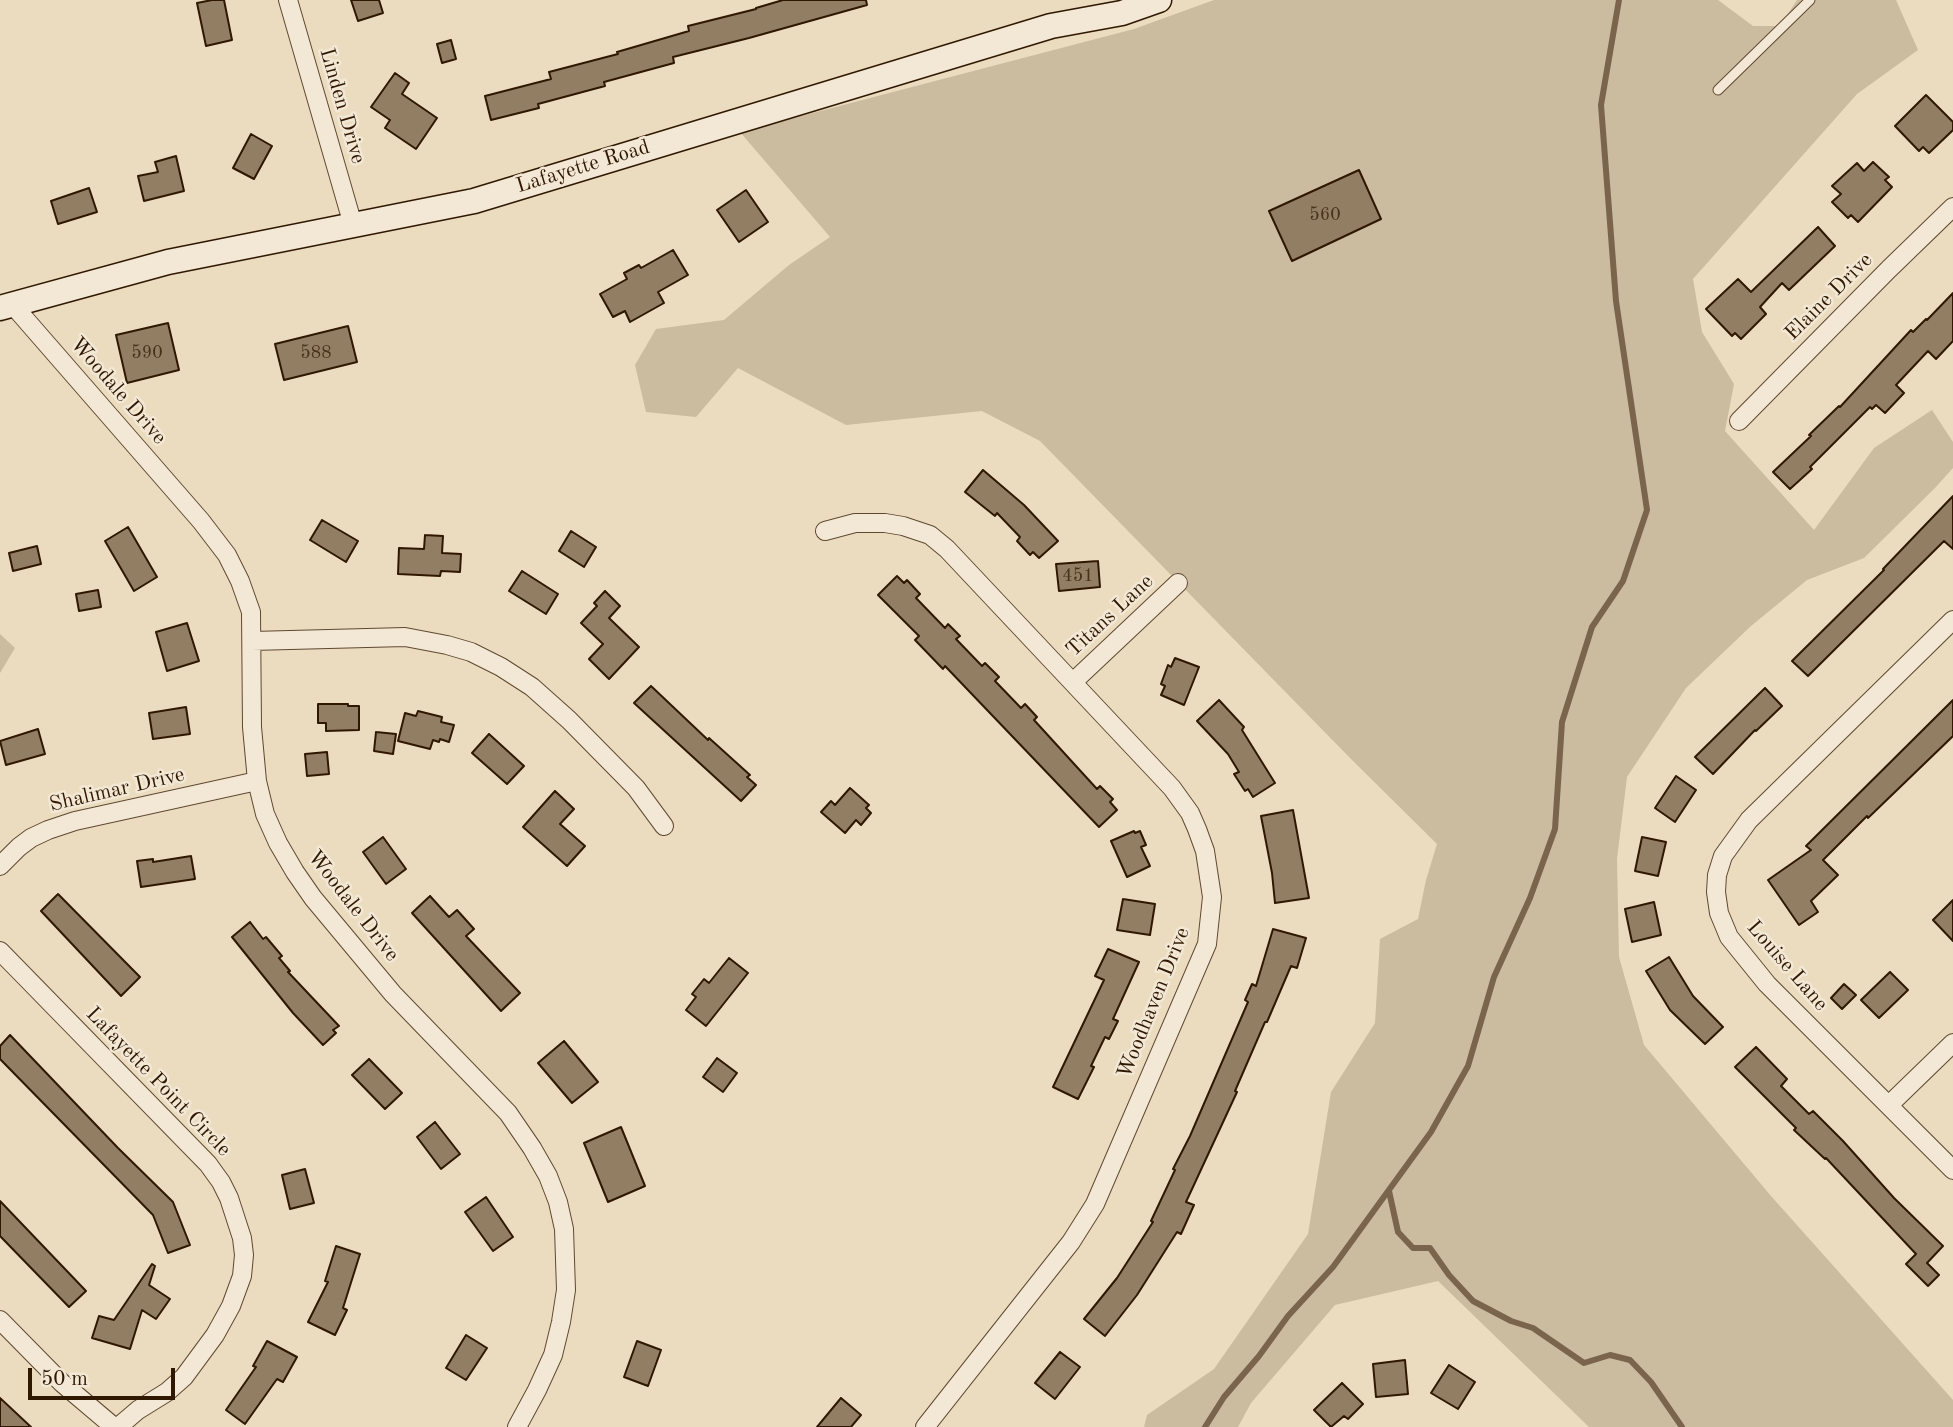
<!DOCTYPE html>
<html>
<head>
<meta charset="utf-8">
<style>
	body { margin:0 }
	#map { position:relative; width:1953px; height:1427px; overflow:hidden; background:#ebdcbf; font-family:"Old Standard TT",serif }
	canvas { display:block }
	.scale { position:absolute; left:28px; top:1368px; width:147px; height:32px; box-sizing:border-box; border:4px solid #301800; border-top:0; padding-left:9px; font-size:21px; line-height:24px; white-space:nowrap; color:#301800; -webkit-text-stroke:5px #f2e8d5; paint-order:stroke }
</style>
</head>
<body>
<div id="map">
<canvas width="1953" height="1427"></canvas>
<div class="scale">50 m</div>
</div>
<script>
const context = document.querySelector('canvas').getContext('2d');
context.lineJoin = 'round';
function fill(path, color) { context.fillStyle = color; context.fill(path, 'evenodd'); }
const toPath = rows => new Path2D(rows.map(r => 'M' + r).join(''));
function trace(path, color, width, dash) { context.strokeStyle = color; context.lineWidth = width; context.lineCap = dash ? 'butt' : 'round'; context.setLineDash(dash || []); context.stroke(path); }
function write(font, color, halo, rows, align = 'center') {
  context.font = font + ' "Old Standard TT",serif'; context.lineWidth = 5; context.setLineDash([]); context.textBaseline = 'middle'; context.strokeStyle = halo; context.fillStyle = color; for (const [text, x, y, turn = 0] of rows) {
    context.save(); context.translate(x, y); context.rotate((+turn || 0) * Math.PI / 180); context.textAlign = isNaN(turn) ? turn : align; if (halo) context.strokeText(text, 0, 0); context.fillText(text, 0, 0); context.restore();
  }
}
const green = toPath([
	[1214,0,1718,0,1753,26,1780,26,1797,0,1896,0,1918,50,1857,94,1693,279,1702,332,1734,384,1725,431,1814,530,1874,448,1932,410,1953,442,1953,468,1935,488,1864,558,1807,580,1751,626,1686,688,1627,777,1617,859,1619,957,1644,1045,1771,1196,1953,1400,1953,1427,1589,1427,1438,1281,1335,1305,1251,1403,1238,1427,1144,1427,1147,1415,1214,1369,1308,1234,1331,1092,1375,1023,1380,939,1418,919,1426,880,1437,844,1351,759,1040,441,982,411,846,425,738,368,696,417,646,412,635,365,656,329,724,320,789,265,830,237,740,132,1134,29],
	[0,634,15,648,0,673]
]);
const stream = toPath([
	[1389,1191,1398,1232,1413,1248,1430,1248,1449,1275,1473,1301,1511,1321,1533,1328,1584,1363,1610,1355,1630,1360,1651,1382,1682,1427],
	[1205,1427,1224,1397,1259,1356,1288,1316,1333,1267,1431,1132,1468,1066,1494,977,1530,898,1555,829,1562,722,1592,627,1623,581,1647,510,1616,301,1601,105,1619,0]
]);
const building = toPath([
	[212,0,224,0,232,40,206,46,197,3,212,0],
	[351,0,379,0,383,13,358,21,351,0],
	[783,0,866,0,867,5,749,38,673,57,674,63,604,82,605,86,538,104,539,108,491,120,485,96,551,79,549,72,618,54,617,52,689,31,688,26,756,9,756,8,783,0],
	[451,40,456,59,442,63,437,44,451,40],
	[395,73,409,83,402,94,437,118,416,149,385,128,390,120,371,107,395,73],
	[1926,95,1953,122,1953,130,1929,153,1923,147,1919,151,1895,126,1926,95],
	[251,134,272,146,254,179,233,168,251,134],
	[176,156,184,191,144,201,138,176,158,172,155,162,176,156],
	[1873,162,1889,177,1885,180,1892,187,1858,222,1851,215,1848,218,1832,202,1841,194,1832,186,1857,163,1864,171,1873,162],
	[1359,170,1381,219,1292,261,1269,211,1359,170],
	[89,188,97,212,58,224,51,201,89,188],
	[746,190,768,222,739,242,717,210,746,190],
	[1818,227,1835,246,1789,290,1782,283,1760,307,1766,314,1741,339,1735,333,1732,336,1706,309,1738,279,1751,292,1818,227],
	[673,250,688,275,658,292,664,303,630,322,625,311,613,317,600,294,627,279,624,273,639,265,641,268,673,250],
	[1953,293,1953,341,1936,359,1928,351,1896,385,1904,393,1885,413,1876,405,1872,409,1870,407,1810,467,1812,469,1790,489,1773,472,1811,436,1809,435,1839,406,1840,407,1911,330,1913,332,1926,319,1927,320,1953,293],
	[168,323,179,370,127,383,116,335,168,323],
	[348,326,357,362,284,380,275,344,348,326],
	[983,470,1024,505,1058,541,1039,558,1033,552,1030,555,1017,541,1020,537,997,513,995,516,965,492,983,470],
	[1953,496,1953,549,1944,541,1808,676,1792,661,1884,570,1883,569,1953,496],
	[322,520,358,541,346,562,310,540,322,520],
	[128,527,157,577,134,591,105,541,128,527],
	[571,531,596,547,584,567,559,551,571,531],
	[425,535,443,536,442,553,461,554,460,572,441,571,440,576,398,574,399,548,424,549,425,535],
	[37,546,41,564,13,571,9,553,37,546],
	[1098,561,1100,587,1059,591,1056,564,1098,561],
	[522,571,558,594,546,614,509,591,522,571],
	[897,576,904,583,907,580,920,594,916,598,945,628,948,624,960,636,956,639,982,666,985,663,999,677,995,681,1021,708,1025,704,1037,717,1034,720,1086,777,1097,789,1100,786,1113,799,1110,802,1117,810,1099,827,945,666,943,669,915,640,919,636,878,595,897,576],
	[98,590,101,607,79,611,76,594,98,590],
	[605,591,620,606,609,618,639,647,609,679,589,659,603,644,581,623,597,606,594,603,605,591],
	[187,623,199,661,167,671,156,632,187,623],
	[1175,658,1199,667,1184,705,1161,695,1165,686,1161,684,1168,665,1171,667,1175,658],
	[651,686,708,740,709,738,750,775,747,777,756,785,741,801,634,703,651,686],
	[1765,688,1782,706,1756,731,1755,730,1713,774,1695,757,1765,688],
	[1219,700,1244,727,1242,730,1275,783,1253,797,1248,789,1245,791,1234,774,1239,772,1228,754,1197,721,1219,700],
	[1953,700,1953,736,1868,818,1867,816,1823,860,1838,875,1811,901,1818,912,1799,925,1768,880,1811,850,1806,846,1953,700],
	[318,704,348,704,348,706,359,706,359,730,326,731,326,723,318,723,318,704],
	[186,707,190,734,153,739,149,713,186,707],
	[418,711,442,717,441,722,454,725,449,742,440,739,439,742,433,740,430,749,398,741,405,713,416,716,418,711],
	[38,729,45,754,6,765,0,741,38,729],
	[376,732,396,734,393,754,374,751,376,732],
	[489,734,524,766,507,784,472,753,489,734],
	[327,752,329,774,307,776,305,754,327,752],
	[1676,776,1696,790,1675,822,1655,808,1676,776],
	[850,788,869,805,866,808,871,813,861,825,856,820,845,833,821,812,831,801,835,805,850,788],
	[555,791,574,809,560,824,585,846,567,866,523,827,555,791],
	[1293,810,1309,898,1275,903,1272,873,1261,816,1293,810],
	[1134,831,1135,833,1140,831,1146,845,1141,847,1150,866,1127,877,1111,841,1134,831],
	[383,837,406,869,386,884,363,852,383,837],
	[1642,837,1666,842,1658,876,1635,871,1642,837],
	[191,856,195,879,141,887,137,861,153,859,153,862,191,856],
	[58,894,140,977,121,996,41,911,58,894],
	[430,896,449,917,457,910,474,929,466,936,520,993,501,1011,412,913,430,896],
	[1123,899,1155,904,1150,935,1117,930,1123,899],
	[1953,900,1953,941,1933,920,1953,900],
	[1654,902,1661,935,1632,942,1625,909,1654,902],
	[250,922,263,939,266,937,282,956,279,958,290,971,288,972,339,1026,333,1030,336,1033,323,1045,293,1013,232,937,250,922],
	[1273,929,1306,938,1297,968,1291,966,1267,1022,1265,1022,1235,1091,1237,1092,1186,1202,1194,1205,1181,1234,1177,1232,1137,1295,1105,1336,1084,1319,1117,1278,1153,1222,1151,1221,1175,1170,1173,1169,1190,1136,1248,1002,1245,1000,1252,984,1256,986,1273,929],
	[1108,949,1139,962,1113,1019,1118,1021,1109,1039,1105,1037,1091,1066,1094,1067,1078,1099,1053,1087,1104,980,1095,976,1108,949],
	[1669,957,1693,996,1723,1027,1705,1044,1670,1010,1646,971,1669,957],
	[729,958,748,973,706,1026,686,1010,696,997,692,994,704,979,709,983,729,958],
	[1890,972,1908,990,1879,1018,1861,1000,1890,972],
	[1844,984,1856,995,1842,1009,1831,998,1844,984],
	[10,1035,118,1148,173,1202,190,1245,168,1253,153,1215,0,1059,0,1046,10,1035],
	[564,1041,598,1082,572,1103,538,1063,564,1041],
	[1756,1047,1787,1079,1781,1086,1809,1114,1813,1111,1843,1141,1894,1198,1943,1246,1927,1263,1939,1275,1928,1286,1906,1264,1916,1254,1826,1158,1825,1159,1794,1130,1796,1128,1735,1067,1756,1047],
	[717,1058,737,1073,723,1092,703,1077,717,1058],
	[369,1059,402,1093,385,1109,352,1075,369,1059],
	[435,1122,460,1154,441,1169,417,1137,435,1122],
	[621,1127,645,1186,608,1202,584,1143,621,1127],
	[305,1169,314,1203,290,1209,282,1175,305,1169],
	[486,1197,513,1237,493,1251,465,1212,486,1197],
	[0,1201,86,1291,69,1307,0,1236,0,1201],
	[336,1246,360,1254,343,1308,347,1310,335,1335,308,1322,328,1282,325,1281,336,1246],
	[152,1264,155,1266,149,1285,170,1299,156,1319,142,1310,130,1349,92,1338,99,1316,114,1320,152,1264],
	[466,1335,487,1348,466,1380,446,1368,466,1335],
	[267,1341,297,1357,283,1382,277,1379,245,1424,226,1410,256,1367,253,1366,267,1341],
	[637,1341,661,1350,648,1386,624,1377,637,1341],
	[1060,1352,1080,1367,1055,1399,1035,1383,1060,1352],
	[1405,1360,1408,1394,1376,1397,1373,1364,1405,1360],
	[1449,1365,1475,1382,1458,1409,1431,1393,1449,1365],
	[1342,1383,1363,1404,1348,1419,1344,1416,1331,1427,1314,1410,1342,1383],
	[0,1398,31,1427,0,1427,0,1398],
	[841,1398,861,1415,851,1427,817,1427,841,1398]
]);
const service = toPath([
	[1718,90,1810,0]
]);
const minor = toPath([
	[288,0,353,225],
	[12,304,201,521,227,555,240,581,251,612,252,727,257,781,265,814,278,843,295,872,313,898,393,994,508,1113,532,1148,548,1176,558,1202,564,1229,566,1290,561,1322,553,1355,537,1390,517,1427],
	[1739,421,1889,269,1953,207],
	[825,531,855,523,885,523,903,526,930,535,947,549,1172,788,1190,813,1197,829,1205,851,1212,897,1207,944,1095,1204,1071,1242,925,1427],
	[1953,620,1749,820,1723,856,1717,875,1716,892,1719,913,1729,937,1767,984,1953,1170],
	[252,641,405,637,447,645,471,652,501,667,532,687,569,720,636,788,664,826],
	[1073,682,1178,583],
	[0,866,19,847,31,838,48,830,75,821,257,781],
	[0,951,208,1164,221,1182,229,1198,242,1238,244,1255,242,1276,231,1306,215,1335,184,1377,167,1392,138,1410,118,1427],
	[1889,1105,1953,1043],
	[0,1320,62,1383,114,1427]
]);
const secondary = toPath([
	[0,308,168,262,474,201,1051,26,1122,13,1159,0]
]);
const numberNames = [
	["560",1325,215],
	["590",147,353],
	["588",316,353],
	["451",1078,576]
];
const streetNames = [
	["Linden Drive",342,106,74],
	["Lafayette Road",583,167,-17],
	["Elaine Drive",1829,297,-45],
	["Woodale Drive",118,391,49],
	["Titans Lane",1110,616,-43],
	["Shalimar Drive",117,790,-13],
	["Woodale Drive",353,906,52],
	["Louise Lane",1787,966,49],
	["Woodhaven Drive",1154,1003,-68],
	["Lafayette Point Circle",158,1082,46]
];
fill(green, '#cbbb9f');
trace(stream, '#7a654c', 6);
fill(building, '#917e63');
trace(building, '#301800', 2);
trace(service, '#5f4930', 11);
trace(minor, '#5f4930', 20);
trace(secondary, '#301800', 27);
trace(service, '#f2e8d5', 9);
trace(minor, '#f2e8d5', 18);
trace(secondary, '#f2e8d5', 24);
write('18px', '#483219', null, numberNames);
write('21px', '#301800', '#f2e8d5', streetNames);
</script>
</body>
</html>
